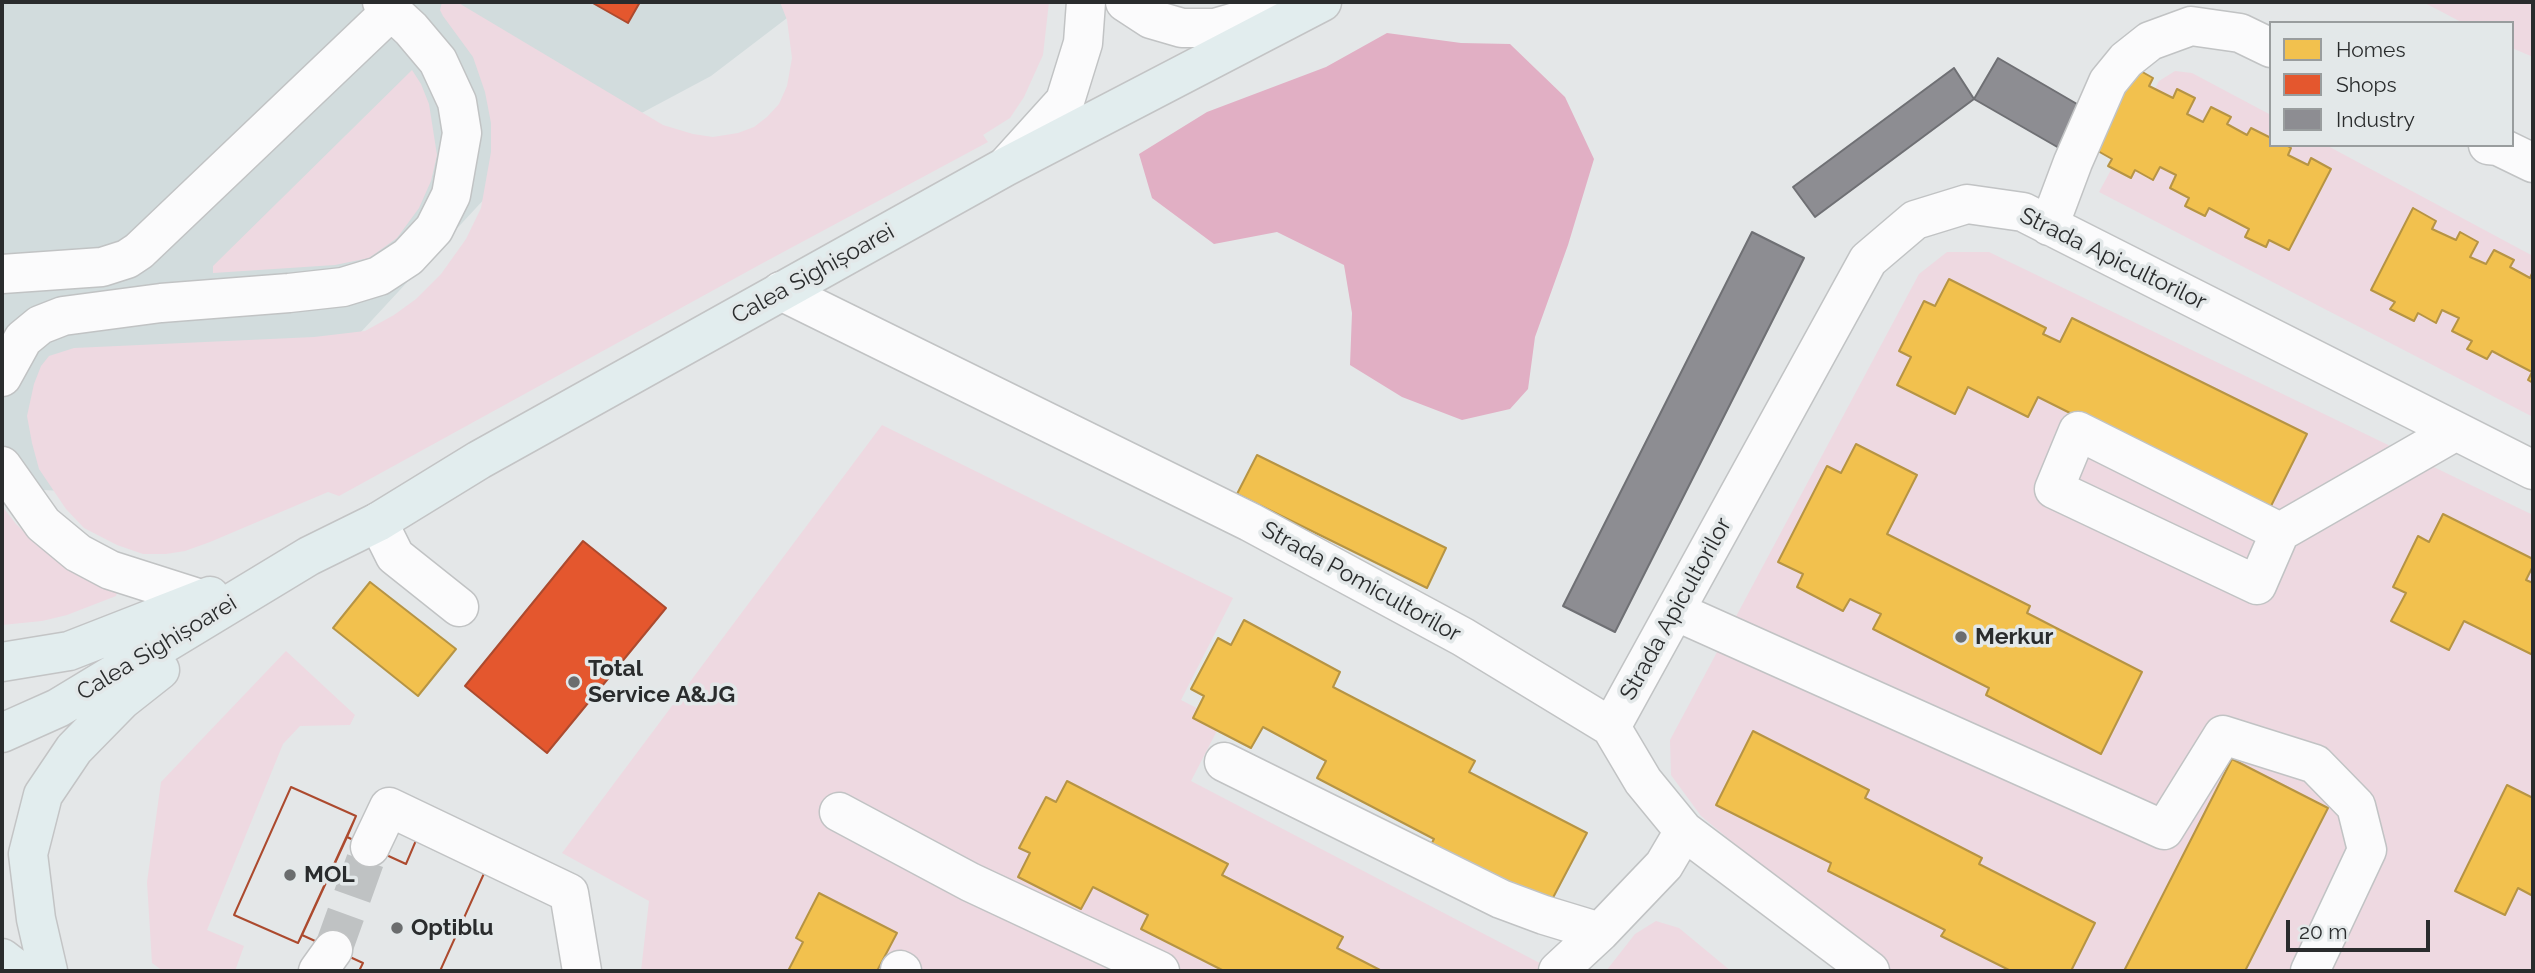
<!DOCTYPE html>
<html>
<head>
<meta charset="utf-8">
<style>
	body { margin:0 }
	#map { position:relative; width:2535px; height:973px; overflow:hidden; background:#e4e7e8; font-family:Raleway,sans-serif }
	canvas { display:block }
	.frame { position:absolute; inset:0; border:4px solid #2a2c2d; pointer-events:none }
	.legend { position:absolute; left:2269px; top:21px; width:245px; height:126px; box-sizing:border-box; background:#e3e8e9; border:2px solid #999d9e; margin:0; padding:9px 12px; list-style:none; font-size:21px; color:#2a2c2d }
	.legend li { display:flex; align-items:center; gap:14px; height:35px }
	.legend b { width:35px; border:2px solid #999d9e }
	.scale { position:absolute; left:2286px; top:920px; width:144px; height:32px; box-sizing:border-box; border:4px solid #2a2c2d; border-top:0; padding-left:9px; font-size:21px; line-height:24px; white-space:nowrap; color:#2a2c2d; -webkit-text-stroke:5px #e3e8e9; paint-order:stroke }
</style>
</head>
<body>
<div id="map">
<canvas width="2535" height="973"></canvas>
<div class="frame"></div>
<ul class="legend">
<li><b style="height:19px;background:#f2c14e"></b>Homes</li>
<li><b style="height:19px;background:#e4572e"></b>Shops</li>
<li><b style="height:19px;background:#8d8d92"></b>Industry</li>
</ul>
<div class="scale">20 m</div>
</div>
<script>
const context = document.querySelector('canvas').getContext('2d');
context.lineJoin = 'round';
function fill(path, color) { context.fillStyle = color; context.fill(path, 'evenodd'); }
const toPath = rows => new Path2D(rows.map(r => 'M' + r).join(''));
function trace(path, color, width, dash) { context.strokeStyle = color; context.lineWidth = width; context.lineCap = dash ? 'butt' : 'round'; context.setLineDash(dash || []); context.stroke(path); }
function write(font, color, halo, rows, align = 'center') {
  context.font = font + ' Raleway,sans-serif'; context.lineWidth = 7; context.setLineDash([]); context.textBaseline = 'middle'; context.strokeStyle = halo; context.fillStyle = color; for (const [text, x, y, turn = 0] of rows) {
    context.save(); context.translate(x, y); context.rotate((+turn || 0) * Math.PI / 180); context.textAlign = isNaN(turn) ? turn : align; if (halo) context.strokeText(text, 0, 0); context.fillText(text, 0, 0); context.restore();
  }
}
const built = toPath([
	[2,2,808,2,711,76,488,195,207,498,2,488]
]);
const green = toPath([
	[442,2,457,2,663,125,693,134,713,137,738,133,754,127,767,117,779,104,787,86,792,58,787,20,780,2,1049,2,1043,55,1024,97,1010,118,983,135,988,142,761,264,339,496,328,492,210,542,185,551,166,554,143,554,117,545,84,528,66,509,39,469,32,443,27,416,34,384,41,366,49,356,74,348,314,337,365,331,394,315,416,299,441,274,466,239,481,208,491,152,491,123,485,92,473,57,443,16,440,10],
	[2423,2,2533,2,2533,57,2512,48,2512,23,2463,23],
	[412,70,421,84,429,104,437,155,431,181,419,208,397,238,369,258,335,265,213,273,213,266],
	[2175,71,2192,73,2271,115,2271,145,2326,145,2533,256,2533,417,2099,192,2159,81],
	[1947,252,1989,252,2533,515,2533,971,1888,971,1701,816,1671,775,1670,740,1919,274],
	[882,425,1233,598,1181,700,1222,721,1191,781,1555,971,641,971,649,901,562,853],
	[2,506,16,524,42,549,65,567,117,592,116,596,67,615,42,621,2,625],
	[286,651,355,715,350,725,300,726,283,744,207,930,244,946,235,971,163,971,152,963,147,882,161,782],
	[1656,921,1679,928,1731,971,1606,971,1635,934]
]);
const forest = toPath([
	[1387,33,1461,43,1510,44,1565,97,1594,159,1568,245,1535,337,1528,389,1510,409,1462,420,1402,397,1350,365,1352,313,1344,265,1277,232,1214,244,1152,198,1139,154,1207,112,1326,67]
]);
const homes = toPath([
	[2130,65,2153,78,2149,86,2173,98,2177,89,2195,98,2187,114,2203,122,2211,107,2231,117,2227,124,2247,135,2251,128,2271,138,2271,145,2286,145,2291,148,2288,155,2308,165,2311,158,2331,169,2289,250,2269,240,2266,247,2245,237,2249,229,2209,208,2205,216,2185,206,2189,198,2170,188,2176,175,2160,167,2153,180,2135,170,2131,178,2108,166,2112,159,2089,146,2130,65],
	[2413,208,2436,221,2432,229,2456,240,2460,232,2478,242,2470,257,2486,264,2494,250,2514,260,2510,267,2530,278,2533,271,2533,383,2528,380,2532,372,2505,358,2492,351,2487,359,2467,349,2472,341,2452,331,2459,318,2442,310,2436,323,2418,313,2414,321,2390,309,2395,302,2371,290,2413,208],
	[1949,279,2046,328,2043,334,2060,342,2072,318,2307,434,2268,512,2038,397,2028,417,1968,387,1955,414,1897,385,1911,357,1899,351,1924,301,1935,306,1949,279],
	[1856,444,1917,475,1887,534,2030,606,2027,613,2142,672,2101,754,1986,695,1989,688,1873,629,1881,614,1850,599,1843,611,1797,587,1803,574,1778,562,1827,466,1841,473,1856,444],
	[1257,455,1446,548,1427,588,1237,494,1257,455],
	[2443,514,2533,559,2533,566,2526,580,2533,583,2533,655,2464,621,2449,650,2391,621,2406,593,2393,587,2418,536,2429,542,2443,514],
	[370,582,456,649,418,696,333,628,370,582],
	[1244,620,1340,672,1333,687,1475,761,1469,772,1587,833,1546,911,1428,850,1434,839,1317,778,1326,761,1263,727,1251,748,1193,718,1204,696,1191,689,1218,638,1231,645,1244,620],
	[1753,731,1869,790,1865,798,1982,858,1979,864,2095,923,2071,971,2011,971,1941,936,1945,930,1828,871,1831,863,1716,805,1753,731],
	[2232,759,2328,808,2245,971,2124,971,2232,759],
	[1067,781,1228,864,1222,875,1343,937,1337,948,1382,971,1224,971,1141,929,1148,915,1093,887,1081,909,1018,877,1030,853,1019,848,1046,797,1056,802,1067,781],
	[2507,785,2533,798,2533,896,2518,888,2505,915,2455,891,2507,785],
	[819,893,897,933,877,971,788,971,803,942,796,938,819,893]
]);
const shops = toPath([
	[591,2,640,2,628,23,591,2],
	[583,541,666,608,547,753,465,686,583,541],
	[291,787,356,816,347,837,406,864,417,838,486,869,440,971,359,971,363,963,302,935,298,943,234,915,291,787],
	[291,787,356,816,298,943,234,915,291,787],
	[347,837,406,864,417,838,486,869,440,971,359,971,363,963,302,935,347,837]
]);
const industry = toPath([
	[1998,58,2089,111,2066,152,1974,99,1998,58],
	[1954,68,1974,99,1815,217,1793,187,1954,68],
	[1752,232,1804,258,1615,632,1563,606,1752,232]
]);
const minorTunnel = toPath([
	[333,950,370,847]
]);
const minor = toPath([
	[1125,2,1151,19,1182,28,1215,28,1246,19,1272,2],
	[2488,145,2498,146,2533,163],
	[1008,164,1065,101,1083,43,1086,2],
	[2049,226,2073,162,2108,82,2126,60,2150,41,2191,26,2240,33,2271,48],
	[2,274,102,267,127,259,139,251,391,11],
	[781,291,1250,522,1463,637,1611,727,1643,781,1684,831,1870,971],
	[2,377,23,339,40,325,63,316,161,303,289,293,343,287,379,276,408,257,434,229,451,195,462,133,457,102,438,61,411,29,382,2],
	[2,466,43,524,78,553,110,570,201,599],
	[378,522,395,556,459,607],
	[2280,532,2257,585,2054,489,2078,431,2280,532,2456,431],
	[1675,611,2164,830,2223,735,2315,764,2356,806,2367,850,2310,971],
	[1611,727,1868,260,1915,220,1967,204,2023,212,2533,470],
	[1224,762,1501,899,1544,915,1600,932],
	[839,812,970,882,1160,971],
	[370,847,389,807,569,893,582,971],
	[900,970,902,971],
	[318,971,333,950],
	[1558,971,1600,932,1664,865,1684,831]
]);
const major = toPath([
	[2,662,69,651,210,596],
	[2,733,58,708,309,556,378,522,479,460,1005,167,1322,2],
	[2,958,19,971],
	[48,971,36,919,28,854,43,795,74,749,122,700,160,670]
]);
const markers = [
	[1961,637,7,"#6b6d6e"],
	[574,682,7,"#6b6d6e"],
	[290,875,7,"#6b6d6e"],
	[397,928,7,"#6b6d6e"]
];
const streetNames = [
	["Strada Apicultorilor",2113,259,26],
	["Calea Sighișoarei",813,274,-29],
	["Strada Pomicultorilor",1361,582,29],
	["Strada Apicultorilor",1676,609,-61],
	["Calea Sighișoarei",157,648,-31]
];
const poiNames = [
	["Merkur",1975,637],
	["Total",588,669],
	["Service A&JG",588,695],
	["MOL",304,875],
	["Optiblu",411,928]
];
fill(built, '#d2dcdd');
fill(green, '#eed9e1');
fill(forest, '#e1afc4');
fill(homes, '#f2c14e');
trace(homes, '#b69444', 2);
fill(shops, '#e4572e');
trace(shops, '#ac4a2e', 2);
fill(industry, '#8d8d92');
trace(industry, '#6f7074', 2);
trace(minorTunnel, '#bfc2c3', 38, [38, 19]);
trace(minor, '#c1c3c4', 41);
trace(major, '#c3c4c5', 41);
trace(minor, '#fbfbfc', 38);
trace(major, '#e2edee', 38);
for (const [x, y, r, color] of markers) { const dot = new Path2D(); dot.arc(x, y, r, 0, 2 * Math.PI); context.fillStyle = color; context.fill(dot); trace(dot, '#e3e8e9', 2.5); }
write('23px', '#2a2c2d', '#e3e8e9', streetNames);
write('bold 23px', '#2a2c2d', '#e3e8e9', poiNames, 'left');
</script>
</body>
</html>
